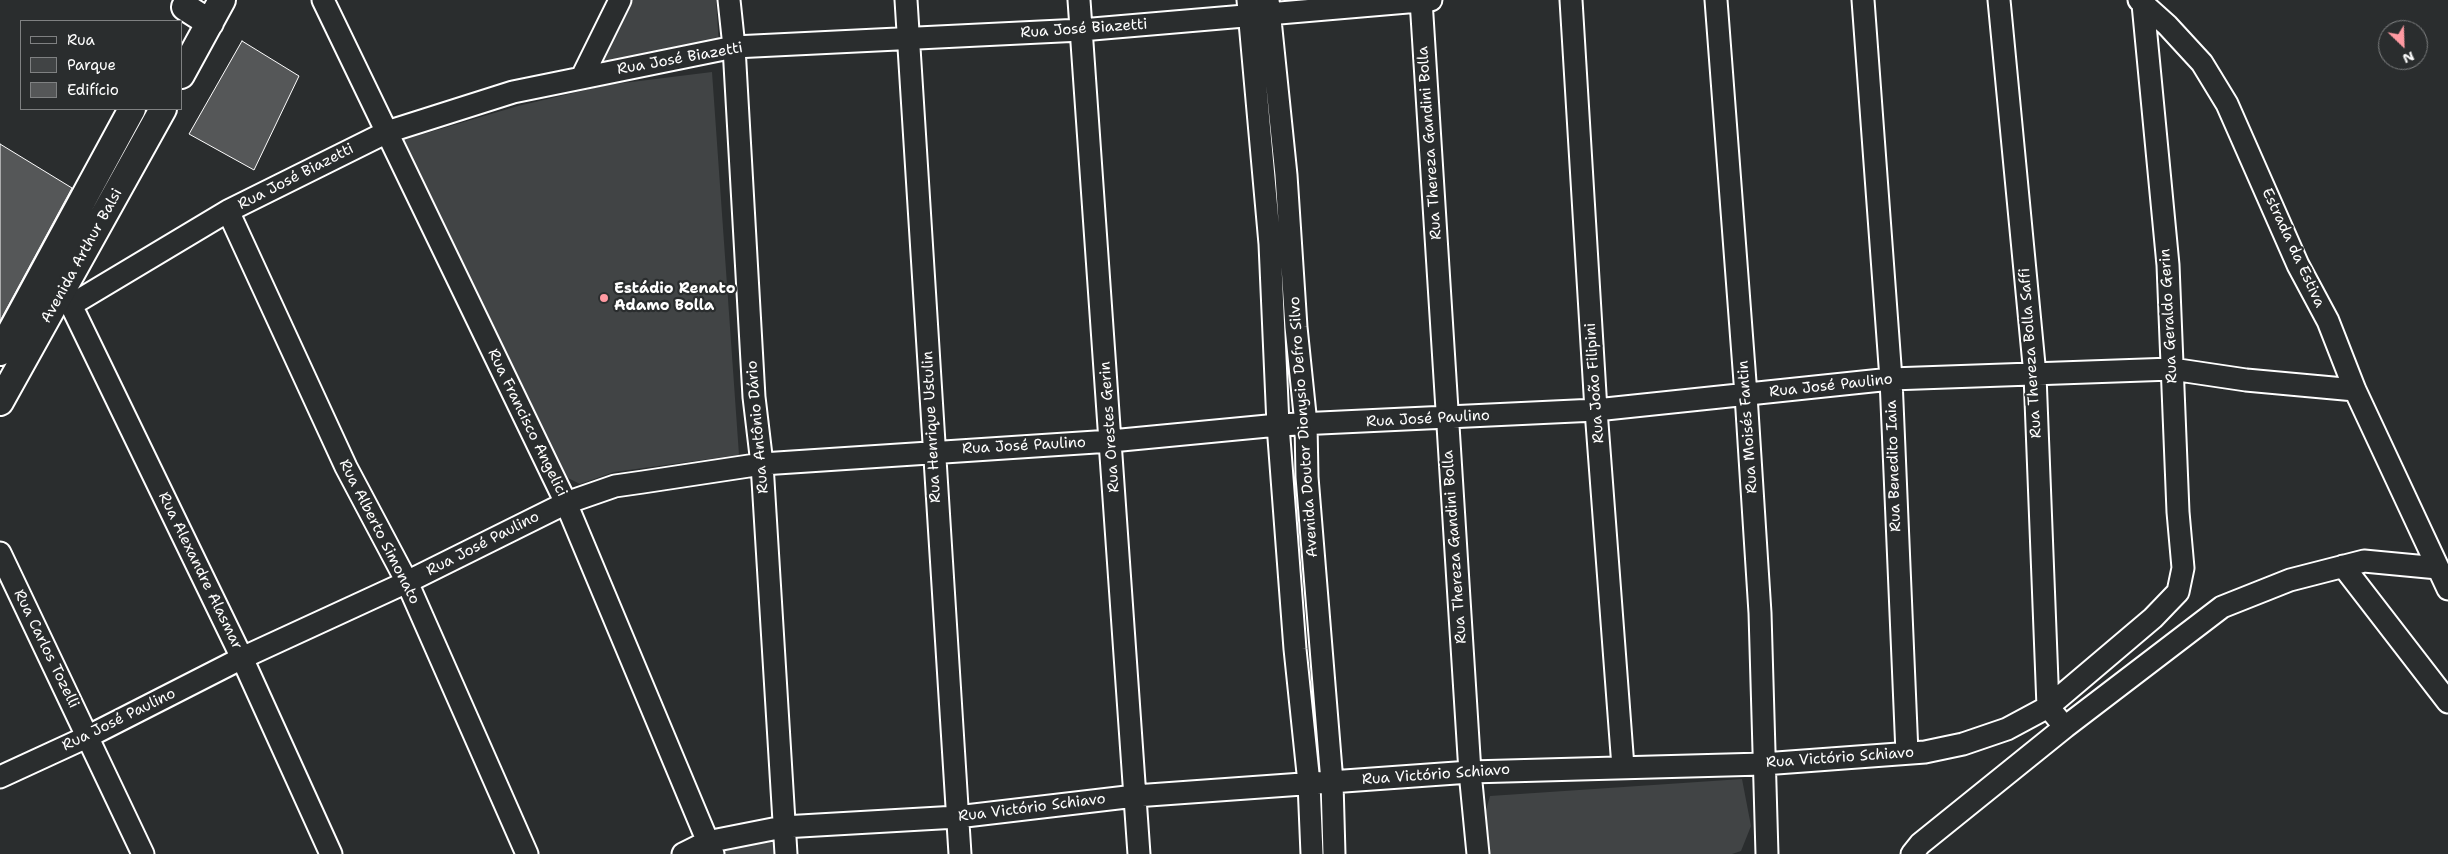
<!DOCTYPE html>
<html>
<head>
<meta charset="utf-8">
<style>
	body { margin:0 }
	#map { position:relative; width:2448px; height:854px; overflow:hidden; background:#2a2d2e; font-family:"Shantell Sans",sans-serif }
	canvas { display:block }
	.legend { position:absolute; left:20px; top:20px; width:162px; height:90px; box-sizing:border-box; background:#2a2d2e; border:1px solid #7f8182; margin:0; padding:6px 9px; list-style:none; font-size:15px; color:#fff }
	.legend li { display:flex; align-items:center; gap:10px; height:25px }
	.legend b { width:25px; border:1px solid #7f8182 }
	.north { position:absolute; left:2378px; top:20px; width:50px; height:50px; box-sizing:border-box; background:#2a2d2e; border:1px solid #7f8182; border-radius:50%; rotate:156deg; font-size:14px; font-weight:700; line-height:20px; text-align:center; color:#fff }
	.north::after { content:''; display:block; margin:auto; width:18px; height:22px; background:#ff9aa2; clip-path:polygon(50% 0,100% 100%,50% 72%,0 100%) }
</style>
</head>
<body>
<div id="map">
<canvas width="2448" height="854"></canvas>
<ul class="legend">
<li><b style="height:6px;background:#2a2d2e"></b>Rua</li>
<li><b style="height:14px;background:#414445"></b>Parque</li>
<li><b style="height:14px;background:#555758"></b>Edifício</li>
</ul>
<div class="north">N</div>
</div>
<script>
const context = document.querySelector('canvas').getContext('2d');
context.lineJoin = 'round';
function fill(path, color) { context.fillStyle = color; context.fill(path, 'evenodd'); }
const toPath = rows => new Path2D(rows.map(r => 'M' + r).join(''));
function trace(path, color, width, dash) { context.strokeStyle = color; context.lineWidth = width; context.lineCap = dash ? 'butt' : 'round'; context.setLineDash(dash || []); context.stroke(path); }
function write(font, color, halo, rows, align = 'center') {
  context.font = font + ' "Shantell Sans",sans-serif'; context.lineWidth = 4.5; context.setLineDash([]); context.textBaseline = 'middle'; context.strokeStyle = halo; context.fillStyle = color; for (const [text, x, y, turn = 0] of rows) {
    context.save(); context.translate(x, y); context.rotate((+turn || 0) * Math.PI / 180); context.textAlign = isNaN(turn) ? turn : align; if (halo) context.strokeText(text, 0, 0); context.fillText(text, 0, 0); context.restore();
  }
}
const green = toPath([
	[632,0,716,0,719,45,597,63],
	[712,72,739,455,614,472,580,484,568,478,403,140,518,106,607,85],
	[1742,779,1751,826,1741,851,1732,854,1490,854,1486,810,1490,796],
	[776,831,778,854,715,854,711,846]
]);
const building = toPath([
	[242,41,299,76,254,170,189,134,242,41],
	[0,144,72,188,0,321,0,144]
]);
const minor = toPath([
	[323,0,566,503,713,854],
	[729,0,734,47,754,397,762,464,786,854],
	[906,0,960,854],
	[1079,0,1139,854],
	[1248,0,1270,244,1278,425,1295,649,1309,783,1312,854],
	[1268,0,1286,175,1296,327,1306,424,1307,477,1332,782,1334,854],
	[1421,0,1470,772,1478,854],
	[1571,0,1596,410,1623,767],
	[1716,0,1746,395,1760,613,1767,854],
	[1863,0,1891,379,1907,753],
	[1999,0,2035,375,2048,707,2065,727],
	[2139,0,2167,25,2202,63,2227,104,2298,265,2328,321,2355,390,2448,589],
	[582,77,620,0],
	[228,211,346,467,407,582,527,854],
	[63,293,71,305,242,658,331,854],
	[71,305,228,211,387,132,513,92,734,47,1081,30,1431,0],
	[0,553,143,854],
	[2343,566,2448,702],
	[0,777,89,736,242,658,407,582,566,503,615,486,643,482,762,464,1111,441,1278,425,1596,410,1891,379,2172,369,2246,380,2355,390],
	[683,854,707,842,783,827,957,817,1135,796,1470,772,1763,764,1925,752,1963,744,2007,729,2048,707,2153,618,2178,592,2183,568,2178,512,2168,265,2143,4],
	[1912,854,1920,844,2065,727,2222,607,2290,580,2364,561,2438,568]
]);
const major = toPath([
	[185,7,210,23],
	[181,75,222,0],
	[0,352,132,109],
	[0,402,163,109]
]);
const markers = [
	[604,298,5,"#ff9aa2"]
];
const streetNames = [
	["Rua José Biazetti",1084,29,-4],
	["Rua José Biazetti",680,59,-10],
	["Rua Thereza Gandini Bolla",1430,143,-94],
	["Rua José Biazetti",296,177,-27],
	["Estrada da Estiva",2293,248,65],
	["Avenida Arthur Balsi",82,256,-61],
	["Rua Geraldo Gerin",2169,316,-93],
	["Rua Thereza Bolla Saffi",2031,353,-94],
	["Rua João Filipini",1595,383,-94],
	["Rua José Paulino",1831,386,-6],
	["Rua José Paulino",1428,419,-3],
	["Rua Francisco Angelici",527,423,64],
	["Rua Antônio Dário",758,427,-95],
	["Rua Henrique Ustulin",932,427,-93],
	["Rua Orestes Gerin",1110,427,-94],
	["Avenida Doutor Dionysio Defro Silvo",1304,427,-94],
	["Rua Moisés Fantin",1748,427,-94],
	["Rua José Paulino",1024,446,-3],
	["Rua Benedito Iaia",1894,466,-92],
	["Rua Alberto Simonato",379,532,63],
	["Rua José Paulino",483,544,-27],
	["Rua Thereza Gandini Bolla",1455,547,-94],
	["Rua Alexandre Alasmar",200,571,64],
	["Rua Carlos Tozelli",46,649,64],
	["Rua José Paulino",119,720,-26],
	["Rua Victório Schiavo",1840,758,-4],
	["Rua Victório Schiavo",1436,775,-4],
	["Rua Victório Schiavo",1032,808,-7]
];
const poiNames = [
	["Estádio Renato",614,289],
	["Adamo Bolla",614,306]
];
fill(green, '#414445');
fill(building, '#555758');
trace(building, '#fff', 1);
trace(minor, '#fff', 25);
trace(major, '#fff', 30);
trace(minor, '#2a2d2e', 21);
trace(major, '#2a2d2e', 26);
for (const [x, y, r, color] of markers) { const dot = new Path2D(); dot.arc(x, y, r, 0, 2 * Math.PI); context.fillStyle = color; context.fill(dot); trace(dot, '#2a2d2e', 2); }
write('15px', '#fff', '#2a2d2e', streetNames);
write('bold 15px', '#fff', '#2a2d2e', poiNames, 'left');
</script>
</body>
</html>
